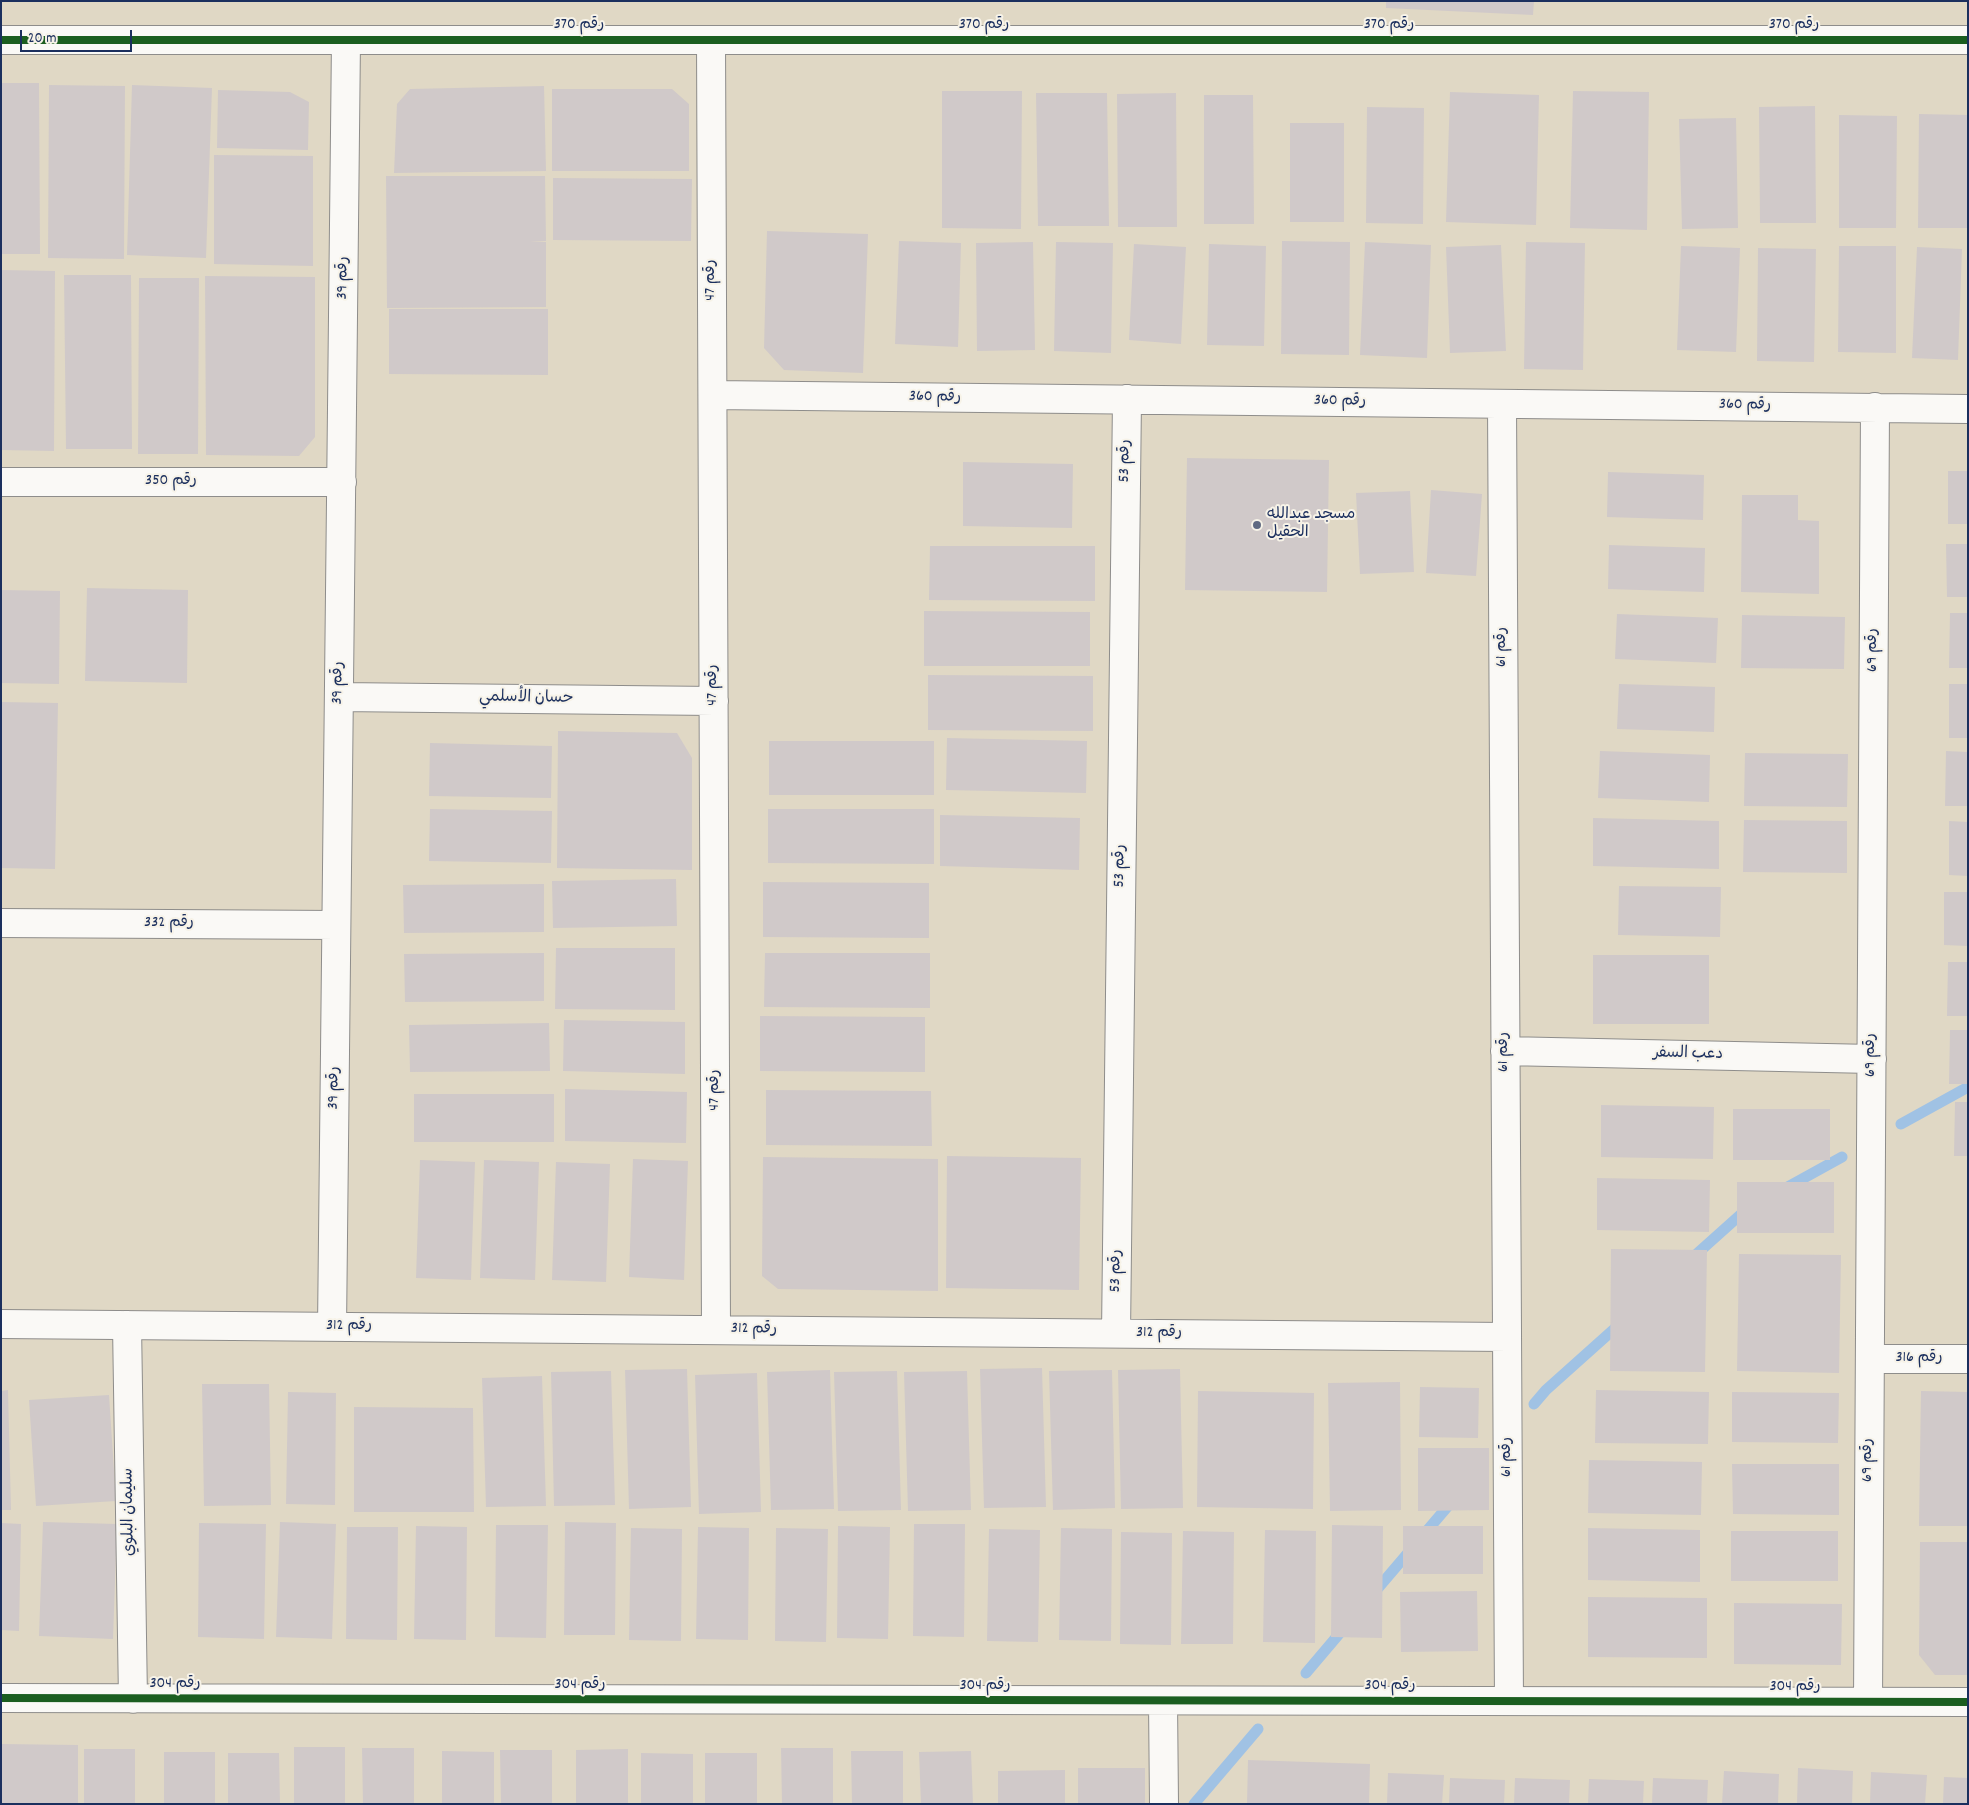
<!DOCTYPE html>
<html>
<head>
<meta charset="utf-8">
<style>
	body { margin:0 }
	#map { position:relative; width:1969px; height:1805px; overflow:hidden; background:#e0d8c5; font-family:Dekko,sans-serif }
	canvas { display:block }
	.frame { position:absolute; inset:0; border:2px solid #1b2f5e; pointer-events:none }
	.scale { position:absolute; left:20px; top:30px; width:112px; height:22px; box-sizing:border-box; border:2px solid #1b2f5e; border-top:0; padding-left:6px; font-size:15px; line-height:18px; white-space:nowrap; color:#1b2f5e; -webkit-text-stroke:4px #f7f3e8; paint-order:stroke }
</style>
</head>
<body>
<div id="map">
<canvas width="1969" height="1805"></canvas>
<div class="frame"></div>
<div class="scale">20 m</div>
</div>
<script>
const context = document.querySelector('canvas').getContext('2d');
context.lineJoin = 'round';
const toPath = rows => new Path2D(rows.map(r => 'M' + r).join(''));
function trace(path, color, width, dash) { context.strokeStyle = color; context.lineWidth = width; context.lineCap = dash ? 'butt' : 'round'; context.setLineDash(dash || []); context.stroke(path); }
function fill(path, color) { context.fillStyle = color; context.fill(path, 'evenodd'); }
function write(font, color, halo, rows, align = 'center') {
  context.font = font + ' Dekko,"Playpen Sans Arabic",sans-serif'; context.lineWidth = 4; context.setLineDash([]); context.textBaseline = 'middle'; context.strokeStyle = halo; context.fillStyle = color; for (const [text, x, y, turn = 0] of rows) {
    context.save(); context.translate(x, y); context.rotate((+turn || 0) * Math.PI / 180); context.textAlign = isNaN(turn) ? turn : align; if (halo) context.strokeText(text, 0, 0); context.fillText(text, 0, 0); context.restore();
  }
}
const stream = toPath([
	[1901,1124,1968,1087],
	[1784,1189,1842,1157],
	[1691,1259,1748,1208],
	[1534,1404,1546,1390,1622,1322],
	[1373,1594,1454,1499],
	[1306,1673,1345,1627],
	[1194,1804,1258,1729]
]);
const building = toPath([
	[1386,1,1534,1,1533,15,1386,8],
	[1,83,39,83,40,254,1,254],
	[49,85,125,86,124,259,48,258],
	[132,85,212,88,206,258,127,255],
	[544,86,546,171,394,173,397,104,410,89],
	[552,89,672,89,689,104,689,171,552,171],
	[218,90,290,92,309,102,308,150,217,148],
	[942,91,1022,91,1021,229,942,228],
	[1573,91,1649,92,1647,230,1570,228],
	[1450,92,1539,95,1536,225,1446,222],
	[1036,93,1107,93,1109,226,1038,226],
	[1176,93,1177,227,1118,227,1117,94],
	[1204,95,1253,95,1254,224,1204,224],
	[1815,106,1816,223,1760,223,1759,107],
	[1367,107,1424,108,1423,224,1366,223],
	[1919,114,1968,115,1968,228,1918,228],
	[1839,115,1897,116,1896,228,1839,228],
	[1736,118,1738,228,1682,229,1679,119],
	[1290,123,1344,123,1344,222,1290,222],
	[214,155,313,156,313,266,214,264],
	[386,176,545,176,546,241,530,242,546,242,546,307,387,308],
	[553,178,692,179,691,241,553,240],
	[767,231,868,234,863,373,784,370,764,348],
	[899,241,961,243,958,347,895,344],
	[1282,241,1350,242,1349,355,1281,354],
	[1033,242,1035,350,977,351,976,243],
	[1056,242,1113,243,1111,353,1054,351],
	[1365,242,1431,245,1427,358,1360,355],
	[1526,242,1585,243,1583,370,1524,369],
	[1134,244,1186,247,1181,344,1129,340],
	[1209,244,1266,246,1264,346,1207,345],
	[1501,245,1506,351,1450,353,1446,247],
	[1681,246,1740,248,1736,352,1677,350],
	[1839,246,1896,246,1896,353,1838,352],
	[1917,247,1962,249,1958,360,1912,358],
	[1758,248,1816,249,1814,362,1757,361],
	[1,270,55,271,54,451,1,450],
	[64,275,131,275,132,449,66,449],
	[205,276,315,277,315,437,299,456,206,455],
	[139,278,199,278,198,454,138,454],
	[389,309,548,309,548,375,389,374],
	[1187,458,1329,460,1327,592,1185,590],
	[963,462,1073,464,1072,528,963,526],
	[1948,471,1968,471,1968,524,1948,524],
	[1608,472,1704,475,1703,520,1607,517],
	[1431,490,1482,494,1476,576,1426,573],
	[1410,491,1414,572,1360,574,1356,493],
	[1742,495,1798,495,1798,520,1819,521,1819,594,1741,592],
	[1946,544,1968,544,1968,597,1947,597],
	[1609,545,1705,548,1704,592,1608,589],
	[930,546,1095,546,1095,601,929,600],
	[87,588,188,590,187,683,85,681],
	[1,590,60,591,59,684,1,683],
	[924,611,1090,612,1090,666,924,666],
	[1950,613,1968,613,1968,668,1949,668],
	[1617,614,1718,618,1716,663,1615,659],
	[1742,615,1845,617,1844,669,1741,668],
	[928,675,1093,676,1093,731,928,730],
	[1619,684,1715,687,1714,732,1617,729],
	[1949,684,1968,684,1968,738,1949,738],
	[1,702,58,703,55,869,1,868],
	[558,731,677,733,692,758,692,870,557,868],
	[947,738,1087,741,1086,793,946,790],
	[769,741,934,741,934,795,769,795],
	[430,743,552,746,551,798,429,796],
	[1600,751,1710,755,1709,802,1598,798],
	[1946,751,1968,752,1968,806,1945,806],
	[1745,753,1848,754,1847,807,1744,806],
	[430,809,552,811,551,863,429,861],
	[768,809,934,809,934,864,768,863],
	[940,815,1080,818,1079,870,940,866],
	[1593,818,1719,821,1719,869,1593,866],
	[1744,820,1847,821,1847,873,1743,872],
	[1949,821,1968,822,1968,876,1949,875],
	[676,879,677,926,553,928,552,881],
	[763,882,929,883,929,938,763,937],
	[544,884,544,932,404,933,403,885],
	[1619,886,1721,887,1720,937,1618,935],
	[1944,892,1968,892,1968,946,1944,945],
	[556,948,675,948,675,1010,555,1009],
	[544,953,544,1001,405,1002,404,954],
	[765,953,930,953,930,1008,764,1007],
	[1593,955,1709,955,1709,1024,1593,1024],
	[1948,962,1968,962,1968,1016,1947,1016],
	[760,1016,925,1017,925,1072,760,1071],
	[564,1020,685,1022,685,1074,563,1071],
	[549,1023,550,1071,410,1072,409,1025],
	[1950,1030,1968,1030,1968,1084,1949,1084],
	[565,1089,687,1092,686,1143,565,1141],
	[766,1090,931,1091,932,1146,766,1145],
	[414,1094,554,1094,554,1142,414,1142],
	[1955,1102,1968,1102,1968,1156,1954,1156],
	[1601,1105,1714,1107,1713,1159,1601,1157],
	[1733,1109,1830,1109,1830,1160,1733,1160],
	[947,1156,1081,1158,1079,1290,946,1288],
	[763,1157,938,1159,938,1291,778,1289,762,1276],
	[633,1159,688,1161,684,1280,629,1277],
	[420,1160,475,1162,471,1280,416,1278],
	[484,1160,539,1162,535,1280,480,1278],
	[556,1162,610,1164,606,1282,552,1280],
	[1597,1178,1710,1180,1709,1232,1597,1230],
	[1737,1182,1834,1182,1834,1233,1737,1233],
	[1611,1249,1707,1250,1705,1372,1610,1371],
	[1739,1254,1841,1255,1839,1373,1737,1371],
	[1042,1368,1046,1507,984,1508,980,1369],
	[687,1369,691,1507,629,1509,625,1370],
	[1180,1369,1183,1508,1121,1509,1118,1370],
	[830,1370,834,1509,771,1510,767,1372],
	[1112,1370,1115,1508,1053,1510,1049,1371],
	[611,1371,615,1505,554,1506,551,1372],
	[897,1371,901,1510,838,1511,834,1372],
	[967,1371,971,1510,908,1511,904,1372],
	[757,1373,761,1512,699,1514,695,1375],
	[542,1376,546,1506,486,1507,482,1378],
	[1400,1382,1401,1510,1330,1511,1328,1383],
	[202,1384,269,1384,271,1505,204,1506],
	[1420,1387,1479,1388,1478,1438,1419,1437],
	[8,1390,11,1510,1,1510,1,1391],
	[1596,1390,1709,1392,1708,1444,1595,1443],
	[1198,1391,1314,1393,1313,1509,1197,1507],
	[1921,1391,1968,1392,1968,1526,1919,1526],
	[288,1392,336,1393,335,1505,286,1504],
	[1732,1392,1839,1393,1838,1443,1732,1442],
	[109,1395,116,1501,36,1506,29,1400],
	[354,1407,473,1408,474,1512,354,1512],
	[1418,1448,1489,1448,1489,1510,1418,1511],
	[1589,1460,1702,1462,1701,1515,1588,1513],
	[1732,1464,1839,1464,1839,1515,1733,1514],
	[43,1522,117,1524,113,1639,39,1636],
	[280,1522,336,1524,332,1639,276,1637],
	[565,1522,616,1523,615,1635,564,1635],
	[1,1523,21,1524,19,1631,1,1630],
	[199,1523,266,1524,264,1639,198,1637],
	[914,1524,965,1524,964,1637,913,1636],
	[496,1525,548,1525,546,1638,495,1637],
	[1332,1525,1383,1526,1382,1638,1331,1637],
	[416,1526,467,1527,466,1640,414,1639],
	[838,1526,890,1527,888,1639,837,1638],
	[1403,1526,1483,1526,1483,1574,1403,1574],
	[347,1527,398,1527,397,1640,346,1639],
	[698,1527,749,1528,748,1640,696,1639],
	[631,1528,682,1529,681,1641,629,1640],
	[776,1528,828,1529,826,1642,775,1641],
	[1061,1528,1112,1529,1111,1641,1059,1640],
	[1588,1528,1700,1530,1700,1582,1588,1580],
	[989,1529,1040,1530,1038,1642,987,1641],
	[1265,1530,1316,1531,1315,1643,1263,1642],
	[1183,1531,1234,1532,1233,1644,1181,1644],
	[1731,1531,1838,1531,1838,1581,1731,1581],
	[1121,1532,1172,1533,1171,1645,1120,1644],
	[1920,1542,1968,1542,1968,1675,1935,1675,1919,1655],
	[1477,1591,1478,1651,1401,1652,1400,1592],
	[1588,1597,1707,1598,1707,1658,1588,1657],
	[1734,1603,1842,1604,1841,1665,1734,1664],
	[1,1744,78,1745,78,1804,1,1804],
	[294,1747,345,1747,345,1804,294,1804],
	[362,1748,414,1748,414,1804,363,1804],
	[781,1748,833,1748,833,1804,782,1804],
	[84,1749,135,1749,135,1804,84,1804],
	[628,1749,628,1804,576,1804,576,1750],
	[500,1750,552,1750,552,1804,501,1804],
	[442,1751,494,1752,494,1804,442,1804],
	[851,1751,903,1751,903,1804,852,1804],
	[971,1751,973,1804,921,1804,919,1752],
	[164,1752,215,1752,215,1804,164,1804],
	[228,1753,279,1753,280,1804,228,1804],
	[641,1753,693,1754,693,1804,641,1804],
	[705,1753,757,1753,757,1804,705,1804],
	[1248,1760,1370,1764,1369,1804,1247,1804],
	[1078,1768,1145,1768,1145,1804,1078,1804],
	[1798,1768,1853,1771,1852,1804,1797,1804],
	[1065,1770,1065,1804,998,1804,998,1771],
	[1724,1771,1779,1774,1778,1804,1722,1804],
	[1871,1772,1927,1775,1925,1804,1870,1804],
	[1388,1773,1444,1775,1442,1804,1387,1804],
	[1944,1777,1968,1778,1968,1804,1943,1804],
	[1450,1778,1505,1780,1504,1804,1449,1804],
	[1515,1778,1570,1780,1569,1804,1514,1804],
	[1653,1778,1708,1780,1707,1804,1652,1804],
	[1589,1779,1644,1781,1643,1804,1588,1804]
]);
const minor = toPath([
	[1,40,1968,40],
	[711,40,716,1330],
	[713,395,1968,409],
	[1502,404,1509,1701],
	[1,482,342,482],
	[339,697,714,701],
	[1,923,336,925],
	[1505,1051,1872,1059],
	[1,1324,1507,1337],
	[127,1325,133,1699],
	[332,1327,346,40],
	[1116,1333,1127,399],
	[1870,1359,1968,1359],
	[1,1698,1968,1702],
	[1163,1701,1164,1804],
	[1868,1702,1875,407]
]);
const cycleway = toPath([
	[1,40,1968,40],
	[1,1698,1968,1702]
]);
const markers = [
	[1257,525,5,"#606a82"]
];
const streetNames = [
	["رقم 370",579,26],
	["رقم 370",984,26],
	["رقم 370",1389,26],
	["رقم 370",1794,26],
	["رقم 39",344,278,-89],
	["رقم 47",712,280,-90],
	["رقم 360",935,398,1],
	["رقم 360",1340,402,1],
	["رقم 360",1745,406,1],
	["رقم 53",1126,461,-89],
	["رقم 350",171,482],
	["رقم 61",1503,647,-90],
	["رقم 69",1874,650,-90],
	["رقم 39",339,683,-89],
	["رقم 47",714,685,-90],
	["حسان الأسلمي",526,699,1],
	["رقم 53",1121,866,-89],
	["رقم 332",169,924],
	["رقم 61",1505,1052,-90],
	["دعب السفر",1688,1055,1],
	["رقم 69",1872,1055,-90],
	["رقم 39",335,1088,-89],
	["رقم 47",716,1090,-90],
	["رقم 53",1117,1271,-89],
	["رقم 312",349,1327],
	["رقم 312",754,1330,1],
	["رقم 312",1159,1334],
	["رقم 316",1919,1359],
	["رقم 61",1508,1457,-90],
	["رقم 69",1869,1460,-90],
	["سليمان البلوي",130,1512,-91],
	["رقم 304",175,1685],
	["رقم 304",580,1686],
	["رقم 304",985,1687],
	["رقم 304",1390,1687],
	["رقم 304",1795,1688]
];
const poiNames = [
	["مسجد عبدالله",1267,516],
	["الحقيل",1267,534]
];
trace(stream, '#a0c2e4', 11);
fill(building, '#d0c9c9');
trace(minor, '#8e8d8b', 30);
trace(minor, '#faf9f6', 28);
trace(cycleway, '#1b5e20', 8);
for (const [x, y, r, color] of markers) { const dot = new Path2D(); dot.arc(x, y, r, 0, 2 * Math.PI); context.fillStyle = color; context.fill(dot); trace(dot, '#f7f3e8', 2); }
write('16px', '#1b2f5e', '#f7f3e8', streetNames);
write('16px', '#1b2f5e', '#f7f3e8', poiNames, 'left');
</script>
</body>
</html>
